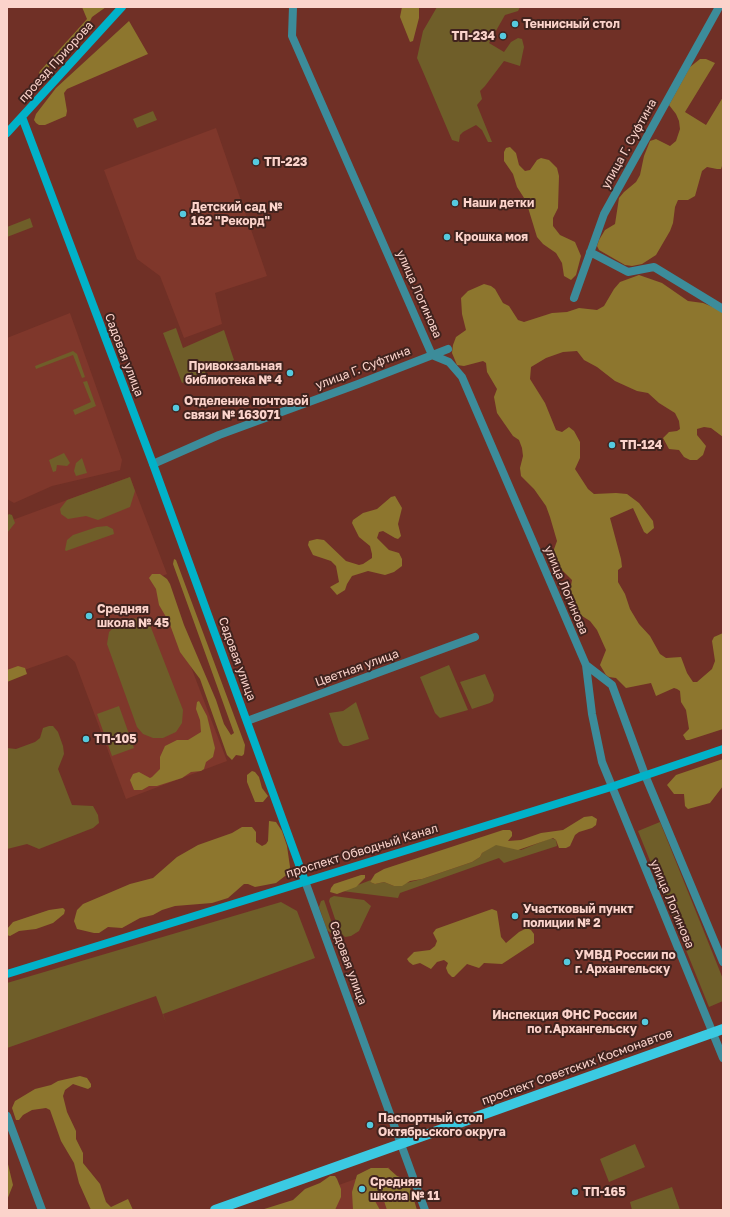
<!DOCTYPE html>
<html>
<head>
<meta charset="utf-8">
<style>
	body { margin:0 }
	#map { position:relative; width:730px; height:1217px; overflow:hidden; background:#703026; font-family:"Golos Text",sans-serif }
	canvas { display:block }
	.frame { position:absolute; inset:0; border:8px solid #fbd3cb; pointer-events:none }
</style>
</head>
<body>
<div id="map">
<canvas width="730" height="1217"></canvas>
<div class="frame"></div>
</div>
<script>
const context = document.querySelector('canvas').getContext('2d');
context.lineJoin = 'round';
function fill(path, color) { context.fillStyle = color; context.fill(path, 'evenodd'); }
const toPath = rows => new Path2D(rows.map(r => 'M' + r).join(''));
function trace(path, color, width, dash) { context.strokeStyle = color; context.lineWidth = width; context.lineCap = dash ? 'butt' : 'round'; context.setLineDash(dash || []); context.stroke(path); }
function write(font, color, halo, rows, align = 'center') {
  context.font = font + ' "Golos Text",sans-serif'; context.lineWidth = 4; context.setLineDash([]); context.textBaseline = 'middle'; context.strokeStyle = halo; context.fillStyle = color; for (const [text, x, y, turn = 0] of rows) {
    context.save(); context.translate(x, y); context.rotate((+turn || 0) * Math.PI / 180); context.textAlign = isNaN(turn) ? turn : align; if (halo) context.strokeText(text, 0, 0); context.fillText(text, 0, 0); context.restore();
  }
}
const built = toPath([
	[216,128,267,276,215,293,222,324,184,338,160,276,137,259,104,170],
	[70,313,122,460,120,470,52,486,14,503,7,499,7,338],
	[130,477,167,574,157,578,227,761,126,799,75,662,67,655,7,676,7,522],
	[389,1167,405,1210,269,1210]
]);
const green = toPath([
	[437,7,520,7,518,11,505,15,489,43,504,52,511,42,518,38,522,39,524,47,520,66,504,61,485,86,480,91,482,99,477,105,492,142,488,142,482,130,476,125,463,132,460,135,459,142,452,140,424,74,417,58,423,31],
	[153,111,157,120,137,128,133,119],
	[30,218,33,227,7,237,7,227],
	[176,328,183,348,224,330,234,360,182,383,163,333],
	[73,351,77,354,85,377,82,378,73,355,36,369,35,366],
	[87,381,96,406,75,415,73,410,91,402,83,382],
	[64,453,70,463,67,466,57,465,56,471,53,472,49,460],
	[82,458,87,473,76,476,74,471,76,463],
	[130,477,135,491,130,507,98,520,86,516,68,519,61,514,60,509,67,500],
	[9,514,12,515,15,523,7,533,7,516],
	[107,526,113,529,114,534,66,551,65,550,67,540,73,535,97,527],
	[130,618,140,619,150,625,183,710,182,723,176,732,163,738,153,738,143,734,137,727,107,644,109,632,118,623],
	[449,665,468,710,440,718,435,713,420,677],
	[485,674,494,695,493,701,490,703,472,709,460,682],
	[356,702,369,739,348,746,343,746,339,742,329,713,343,711],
	[119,706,134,748,112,756,97,714],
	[49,726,53,726,58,732,63,746,64,754,58,769,72,805,93,806,98,815,99,823,93,828,39,849,27,844,7,849,7,748,16,749,35,742,40,738,43,728],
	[660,822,723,979,723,1001,709,1007,638,831],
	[551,838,556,840,557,846,504,863,499,858,400,893,398,898,342,891,371,880,370,882,375,884,384,882,394,886,422,879,472,862,480,857,482,853,494,845,499,844,521,850],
	[334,896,364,900,371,906,359,931,351,936,345,937,339,931,329,901,330,898],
	[324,900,337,938,327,930,319,907,321,901],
	[281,902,297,911,315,958,163,1014,166,1023,156,996,7,1048,7,983],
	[635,1144,645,1167,609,1182,600,1159],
	[672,1187,680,1210,632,1210,630,1202]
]);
const forest = toPath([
	[82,7,106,7,92,17,86,29,78,35,70,46,40,76,39,73,40,71,87,19],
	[402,7,419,7,419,18,413,41,410,42,400,17],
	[129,21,148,54,67,89,64,93,67,111,66,116,45,125,39,125,36,123,34,120,36,114,56,88],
	[700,59,706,59,715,63,685,112,706,125,723,97,722,166,721,169,717,169,707,167,702,171,695,196,688,200,678,200,675,207,673,223,670,231,656,255,642,264,632,266,625,265,599,250,597,246,599,240,605,230,615,224,619,198,624,192,636,182,640,175,644,156,650,141,656,139,670,146,676,141,680,129,679,121,676,114,669,105,690,67],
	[510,147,516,153,519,165,525,171,530,170,537,160,541,158,549,160,557,168,559,176,558,208,553,218,553,226,560,235,575,242,581,256,576,275,571,280,564,276,562,263,556,253,543,244,537,237,526,201,517,187,513,174,504,161,504,152,506,148],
	[639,275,662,283,688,301,703,303,723,311,723,437,711,428,704,427,697,429,697,435,706,446,703,455,697,460,690,460,684,457,679,450,669,449,663,438,669,432,677,431,680,429,679,421,675,413,659,403,648,393,637,391,615,381,597,367,584,360,577,351,563,352,546,358,531,367,530,379,545,403,556,430,562,432,569,427,574,431,580,442,580,458,575,469,588,489,594,494,616,493,627,494,639,503,653,521,654,528,647,534,644,532,633,508,610,518,621,559,622,567,618,570,618,582,625,594,630,609,639,624,650,636,660,654,666,658,681,657,687,673,693,682,697,682,712,669,715,661,712,641,714,637,723,633,723,729,689,740,686,740,683,735,689,729,686,710,681,702,680,691,677,689,674,688,656,696,651,683,626,688,616,678,609,677,606,675,600,665,606,650,597,630,590,621,571,609,569,597,572,580,558,566,553,557,553,552,557,541,550,517,546,506,534,489,521,476,520,468,523,456,522,448,519,440,513,436,497,413,494,397,497,389,487,372,486,363,483,361,464,366,457,365,452,353,453,345,456,337,466,330,462,314,461,298,468,291,484,284,491,286,495,289,503,303,509,306,518,320,524,322,552,313,567,312,579,308,597,310,604,306,614,289,620,282],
	[395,496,402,508,398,524,401,536,398,539,395,538,383,531,379,532,377,538,389,550,399,553,402,559,402,566,394,572,385,575,368,571,352,576,347,584,345,590,337,595,330,587,339,582,336,566,331,561,313,555,308,545,309,541,317,539,324,540,346,561,359,565,363,564,372,558,372,554,370,546,359,537,352,523,353,520,363,513,377,509,391,497],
	[174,559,176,560,245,745,244,754,242,756,236,755,232,760,227,755,200,679,180,652,169,622,159,605,156,589,149,578,152,574,160,574,167,579,170,584,184,625,216,700,224,724,231,735,234,733,173,564],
	[18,666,25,668,27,674,7,682,7,670],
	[199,701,207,716,215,748,213,757,206,762,204,769,201,771,191,772,182,778,157,786,149,786,142,790,134,790,130,780,133,774,139,772,150,778,152,777,160,769,160,757,165,746,177,740,188,740,201,732,200,720,196,709,197,702],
	[723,759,723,786,710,803,688,809,685,806,684,794,674,794,667,785,676,775],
	[252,771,255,772,259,777,262,788,268,796,263,802,255,802,247,782,247,775],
	[592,816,597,819,596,825,592,828,579,832,575,835,570,846,566,848,559,848,556,840,553,838,518,850,496,845,482,853,480,857,472,862,422,879,410,881,402,886,394,886,384,882,375,884,370,882,375,874,384,869,503,830,510,830,512,832,512,836,508,841,521,840,541,833,563,830,584,817],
	[269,821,276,822,282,831,287,846,290,867,289,873,276,883,255,887,248,884,244,884,228,898,212,903,175,906,162,910,153,915,140,918,122,928,108,927,99,933,94,933,77,929,74,921,77,910,83,904,130,884,153,878,177,857,198,845,232,833,242,827,252,827,256,832,256,842,262,846,266,844,268,841],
	[361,875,365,875,365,878,356,887,337,894,330,892,331,888,334,884],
	[63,908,65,910,64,914,53,923,36,929,19,931,10,936,7,935,7,929,13,922,49,910],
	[492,909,497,911,501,937,506,943,519,932,527,928,531,930,534,934,534,943,502,964,484,963,479,968,467,964,454,977,452,977,448,973,446,968,448,963,444,960,437,962,431,969,420,963,413,965,409,962,407,959,414,952,430,950,435,946,437,941,433,933,436,929],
	[80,1076,87,1078,91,1084,91,1087,88,1089,73,1084,65,1090,63,1096,67,1112,76,1131,76,1139,83,1153,83,1163,100,1184,106,1202,111,1207,128,1199,133,1210,91,1210,79,1183,74,1163,61,1141,50,1110,46,1108,32,1110,23,1115,19,1120,16,1120,12,1108,15,1101,35,1089,51,1085,58,1081],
	[7,1160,13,1185,7,1200],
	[371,1168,388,1168,397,1176,408,1180,417,1210,387,1210,382,1195,378,1194,375,1201,380,1210,353,1210,352,1192,357,1175],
	[330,1176,335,1176,337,1179,341,1189,341,1197,335,1210,261,1210,293,1200,305,1189,320,1183]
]);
const street = toPath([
	[293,7,292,36,432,355,449,362,462,377,586,665,592,714,602,762,723,1058],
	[590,252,628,272,654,267,723,309],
	[574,298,604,214,719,7],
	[153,464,219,435,358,384,448,349],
	[586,665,612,685,645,775,723,962],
	[247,721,475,637],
	[305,881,425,1210],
	[7,1116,42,1210]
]);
const secondary = toPath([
	[22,117,153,464,305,881],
	[7,133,122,7],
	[7,974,611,787,723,749]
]);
const primary = toPath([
	[215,1210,723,1029]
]);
const markers = [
	[515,24,4,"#55cadf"],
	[503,36,4,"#55cadf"],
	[256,162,4,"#55cadf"],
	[455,203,4,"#55cadf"],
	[183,214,4,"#55cadf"],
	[447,237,4,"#55cadf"],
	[290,373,4,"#55cadf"],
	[176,408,4,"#55cadf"],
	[612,445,4,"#55cadf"],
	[89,616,4,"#55cadf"],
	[86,739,4,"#55cadf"],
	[515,916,4,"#55cadf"],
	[567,962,4,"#55cadf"],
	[645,1022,4,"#55cadf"],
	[370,1125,4,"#55cadf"],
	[362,1189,4,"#55cadf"],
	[575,1192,4,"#55cadf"]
];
const poiNames = [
	["Теннисный стол",523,24],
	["ТП-234",495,36,"right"],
	["ТП-223",264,162],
	["Наши детки",463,203],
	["Детский сад №",191,207],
	["162 \"Рекорд\"",191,221],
	["Крошка моя",455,237],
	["Привокзальная",282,366,"right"],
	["библиотека № 4",282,380,"right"],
	["Отделение почтовой",184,401],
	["связи № 163071",184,415],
	["ТП-124",620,445],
	["Средняя",97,609],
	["школа № 45",97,623],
	["ТП-105",94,739],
	["Участковый пункт",523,909],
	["полиции № 2",523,923],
	["УМВД России по",575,955],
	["г. Архангельску",575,969],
	["Инспекция ФНС России",637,1015,"right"],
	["по г.Архангельску",637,1029,"right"],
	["Паспортный стол",378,1118],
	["Октябрьского округа",378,1132],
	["Средняя",370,1182],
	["школа № 11",370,1196],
	["ТП-165",583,1192]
];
const streetNames = [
	["проезд Приорова",56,62,-48],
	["улица Г. Суфтина",629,144,-61],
	["улица Логинова",419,294,66],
	["Садовая улица",124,355,69],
	["улица Г. Суфтина",363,368,-21],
	["улица Логинова",566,590,67],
	["Садовая улица",237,659,70],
	["Цветная улица",357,668,-20],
	["проспект Обводный Канал",362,851,-17],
	["улица Логинова",672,904,67],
	["Садовая улица",348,963,70],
	["проспект Советских Космонавтов",577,1067,-20]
];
fill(built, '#7f372b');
fill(green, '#6f5e29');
fill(forest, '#8d762e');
trace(street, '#3c8c9a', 8);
trace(secondary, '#01b2c9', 8);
trace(primary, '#3bcae2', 10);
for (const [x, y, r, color] of markers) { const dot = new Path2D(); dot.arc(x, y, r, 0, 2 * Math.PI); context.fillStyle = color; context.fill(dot); trace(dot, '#41231e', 1.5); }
write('bold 12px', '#fbd3cb', '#41231e', poiNames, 'left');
write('12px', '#fbd3cb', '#41231e', streetNames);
</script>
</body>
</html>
